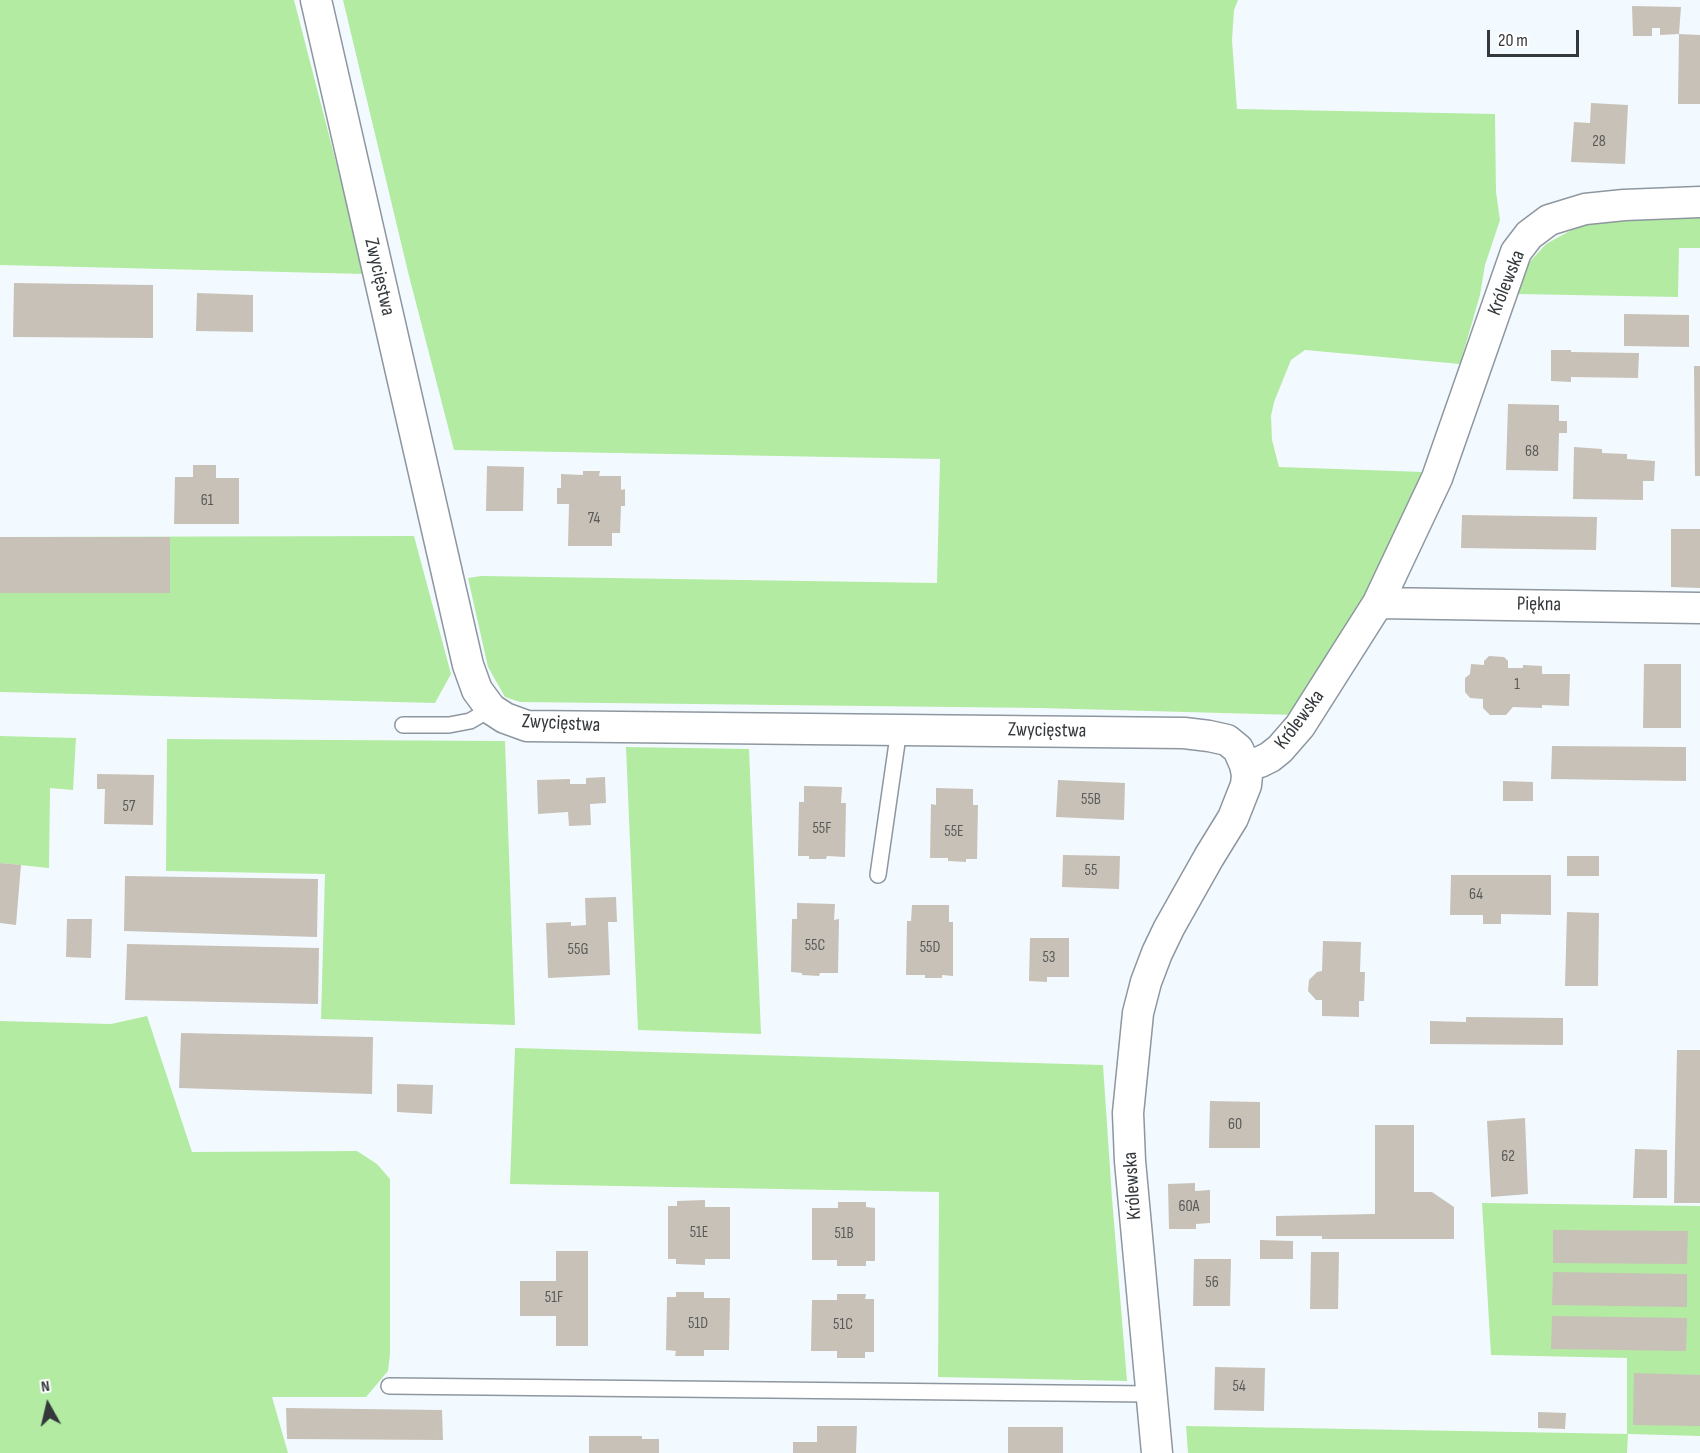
<!DOCTYPE html>
<html>
<head>
<meta charset="utf-8">
<style>
	body { margin:0 }
	#map { position:relative; width:1700px; height:1453px; overflow:hidden; background:#f3faff; font-family:"Sofia Sans Condensed",sans-serif }
	canvas { display:block }
	.north { position:absolute; left:18px; top:1375px; width:60px; height:60px; -webkit-text-stroke:4px #fff; paint-order:stroke; rotate:352deg; font-size:16px; font-weight:700; line-height:24px; text-align:center; color:#34383b }
	.north::after { content:''; display:block; margin:auto; width:21px; height:27px; background:#34383b; clip-path:polygon(50% 0,100% 100%,50% 72%,0 100%) }
	.scale { position:absolute; left:1487px; top:30px; width:92px; height:27px; box-sizing:border-box; border:3px solid #34383b; border-top:0; padding-left:8px; font-size:18px; line-height:21px; white-space:nowrap; color:#34383b; -webkit-text-stroke:4px #fff; paint-order:stroke }
</style>
</head>
<body>
<div id="map">
<canvas width="1700" height="1453"></canvas>
<div class="north">N</div>
<div class="scale">20 m</div>
</div>
<script>
const context = document.querySelector('canvas').getContext('2d');
context.lineJoin = 'round';
function fill(path, color) { context.fillStyle = color; context.fill(path, 'evenodd'); }
const toPath = rows => new Path2D(rows.map(r => 'M' + r).join(''));
function trace(path, color, width, dash) { context.strokeStyle = color; context.lineWidth = width; context.lineCap = dash ? 'butt' : 'round'; context.setLineDash(dash || []); context.stroke(path); }
function write(font, color, halo, rows, align = 'center') {
  context.font = font + ' "Sofia Sans Condensed",sans-serif'; context.lineWidth = 4.5; context.setLineDash([]); context.textBaseline = 'middle'; context.strokeStyle = halo; context.fillStyle = color; for (const [text, x, y, turn = 0] of rows) {
    context.save(); context.translate(x, y); context.rotate((+turn || 0) * Math.PI / 180); context.textAlign = isNaN(turn) ? turn : align; if (halo) context.strokeText(text, 0, 0); context.fillText(text, 0, 0); context.restore();
  }
}
const green = toPath([
	[0,0,294,0,365,274,0,265],
	[343,0,1238,0,1234,10,1232,40,1237,109,1495,114,1496,192,1500,220,1485,265,1480,295,1460,364,1305,350,1291,360,1274,402,1271,416,1272,440,1279,467,1424,472,1366,592,1295,715,1040,708,520,702,505,697,488,667,468,578,481,576,937,583,940,459,454,450,408,272],
	[1700,214,1700,248,1679,248,1678,297,1517,294,1526,266,1546,244,1588,221],
	[414,536,451,674,435,703,0,692,0,537],
	[0,736,76,738,73,790,50,788,49,868,0,863],
	[167,739,505,741,515,1025,321,1019,325,874,166,871],
	[626,747,749,749,761,1034,638,1030],
	[147,1016,192,1152,357,1151,377,1164,390,1179,390,1354,388,1371,366,1397,272,1397,288,1453,0,1453,0,1021,111,1024],
	[515,1048,1103,1065,1112,1198,1127,1381,938,1377,939,1192,510,1184],
	[1482,1203,1700,1206,1700,1436,1628,1434,1627,1453,1188,1453,1186,1426,1627,1434,1627,1358,1491,1355]
]);
const building = toPath([
	[1632,6,1681,7,1679,34,1660,35,1660,28,1652,28,1652,36,1633,36],
	[1679,34,1700,35,1700,104,1678,104],
	[1591,103,1628,105,1625,164,1571,162,1574,122,1590,123],
	[14,283,153,285,153,338,13,337],
	[197,293,253,295,253,332,196,331],
	[1624,314,1689,315,1689,347,1624,346],
	[1551,350,1571,350,1571,352,1639,353,1638,378,1571,377,1571,382,1551,381],
	[1694,366,1700,366,1700,476,1695,476],
	[1508,404,1559,405,1559,421,1567,421,1567,433,1559,433,1558,471,1506,470],
	[1574,447,1602,449,1602,453,1627,454,1627,459,1655,461,1654,481,1643,481,1643,500,1573,499],
	[193,465,216,465,216,478,239,478,239,524,174,524,175,477,193,477],
	[487,466,524,467,523,511,486,511],
	[583,471,600,471,599,476,621,476,621,490,625,489,625,506,621,506,620,533,612,533,612,546,568,546,569,504,557,504,557,488,561,488,561,474,583,475],
	[1462,515,1597,517,1596,550,1461,548],
	[1671,529,1700,529,1700,588,1671,587],
	[0,537,170,537,170,593,0,593],
	[1489,656,1504,657,1508,661,1508,668,1523,668,1523,665,1542,666,1542,674,1570,674,1569,706,1542,705,1542,708,1513,707,1506,715,1490,715,1483,708,1483,699,1470,698,1465,692,1465,678,1470,674,1471,664,1484,665,1484,661],
	[1644,664,1681,664,1681,728,1643,728],
	[1552,746,1686,747,1686,781,1551,779],
	[97,774,154,775,153,825,104,824,105,789,97,789],
	[605,777,606,803,590,804,591,825,569,826,568,812,538,814,537,780,570,779,570,784,586,784,586,778],
	[1058,780,1125,783,1124,820,1056,817],
	[1503,781,1533,782,1533,801,1503,801],
	[804,786,842,787,841,803,846,803,845,857,827,856,826,859,809,859,809,856,798,856,799,802,804,802],
	[936,788,973,789,973,805,978,805,977,859,966,859,966,862,948,861,948,858,930,858,931,804,936,805],
	[1063,855,1120,856,1119,889,1062,887],
	[1567,856,1599,856,1599,876,1567,876],
	[0,863,21,865,16,925,0,923],
	[1451,875,1551,875,1551,915,1501,914,1501,924,1483,924,1483,915,1450,915],
	[125,876,318,879,317,937,124,931],
	[616,897,617,922,608,922,610,975,548,978,546,923,571,922,571,926,586,925,585,898],
	[797,903,835,904,834,920,839,919,838,973,820,973,819,976,802,975,802,973,791,972,792,919,797,919],
	[912,905,949,905,949,922,953,922,953,976,942,975,942,978,925,978,925,975,906,975,907,921,911,921],
	[1567,912,1599,913,1598,986,1565,986],
	[67,919,92,919,91,958,66,957],
	[1030,938,1069,938,1069,977,1047,977,1047,982,1029,981],
	[1323,941,1361,942,1360,972,1365,972,1364,1001,1359,1001,1359,1017,1322,1016,1322,1000,1316,1000,1308,991,1309,980,1317,972,1322,971],
	[127,944,319,948,318,1004,125,1000],
	[1466,1017,1563,1018,1563,1045,1430,1044,1430,1021,1466,1022],
	[181,1033,373,1037,372,1094,179,1088],
	[1677,1050,1700,1050,1700,1203,1674,1203],
	[397,1084,433,1085,432,1114,397,1112],
	[1210,1101,1260,1102,1260,1148,1209,1148],
	[1525,1118,1528,1194,1491,1197,1487,1121],
	[1375,1125,1414,1125,1414,1192,1432,1192,1454,1207,1454,1239,1322,1239,1322,1236,1276,1236,1276,1216,1375,1214],
	[1635,1149,1667,1150,1667,1198,1633,1198],
	[1195,1183,1195,1191,1210,1190,1210,1223,1196,1224,1196,1229,1169,1229,1168,1184],
	[705,1200,705,1207,730,1207,730,1259,705,1259,705,1265,676,1264,676,1259,668,1259,668,1206,677,1206,677,1201],
	[838,1202,866,1202,866,1207,875,1208,875,1261,866,1261,866,1266,837,1266,837,1260,812,1260,812,1208,838,1208],
	[1553,1230,1688,1231,1687,1264,1553,1263],
	[1260,1240,1293,1241,1293,1259,1260,1259],
	[556,1251,588,1251,588,1346,556,1346,556,1316,520,1316,520,1281,556,1281],
	[1311,1252,1339,1252,1338,1309,1310,1309],
	[1194,1259,1231,1259,1230,1306,1193,1306],
	[1553,1272,1687,1274,1687,1307,1552,1305],
	[676,1292,704,1292,704,1298,730,1298,729,1350,704,1350,704,1356,675,1356,676,1351,666,1350,667,1297,676,1297],
	[837,1294,866,1294,865,1299,874,1299,874,1352,865,1352,865,1358,837,1358,837,1351,811,1351,812,1300,837,1300],
	[1552,1316,1687,1318,1686,1351,1551,1349],
	[1215,1367,1265,1368,1264,1411,1214,1410],
	[1634,1373,1700,1375,1700,1426,1633,1425],
	[286,1408,442,1410,443,1440,287,1439],
	[1538,1412,1566,1413,1565,1429,1538,1428],
	[817,1426,857,1426,856,1453,793,1453,793,1442,817,1442],
	[1008,1427,1063,1427,1063,1453,1008,1453],
	[589,1436,642,1436,642,1439,659,1439,659,1453,589,1453]
]);
const service = toPath([
	[403,725,449,725,470,721,491,709],
	[878,875,899,729],
	[389,1386,1151,1394]
]);
const minor = toPath([
	[316,0,468,665,477,690,491,709,505,718,527,726,1184,733,1209,736,1227,740,1238,749,1245,765,1247,775,1246,785,1233,818,1209,857,1169,928,1157,953,1146,982,1138,1013,1128,1113,1130,1161,1157,1453],
	[1378,603,1700,608],
	[1245,765,1260,762,1270,757,1280,749,1300,726,1378,603,1437,478,1516,252,1529,235,1549,220,1585,209,1624,205,1700,202]
]);
const numberNames = [
	["28",1599,142],
	["68",1532,452],
	["61",207,501],
	["74",594,519],
	["1",1517,685],
	["55B",1091,800],
	["57",129,807],
	["55F",822,829],
	["55E",954,832],
	["55",1091,871],
	["64",1476,895],
	["55C",815,946],
	["55D",930,948],
	["55G",578,950],
	["53",1049,958],
	["60",1235,1125],
	["62",1508,1157],
	["60A",1189,1207],
	["51E",699,1233],
	["51B",844,1234],
	["56",1212,1283],
	["51F",554,1298],
	["51D",698,1324],
	["51C",843,1325],
	["54",1239,1387]
];
const streetNames = [
	["Zwycięstwa",379,277,77],
	["Królewska",1507,283,-68],
	["Piękna",1539,605,1],
	["Królewska",1300,720,-53],
	["Zwycięstwa",561,724,3],
	["Zwycięstwa",1047,731,1],
	["Królewska",1133,1186,-94]
];
fill(green, '#b3eba2');
fill(building, '#c8c1b7');
trace(service, '#8e979f', 18);
trace(minor, '#8e979f', 33);
trace(service, '#fff', 15);
trace(minor, '#fff', 30);
write('16px', '#595a5a', null, numberNames);
write('20px', '#34383b', '#fff', streetNames);
</script>
</body>
</html>
